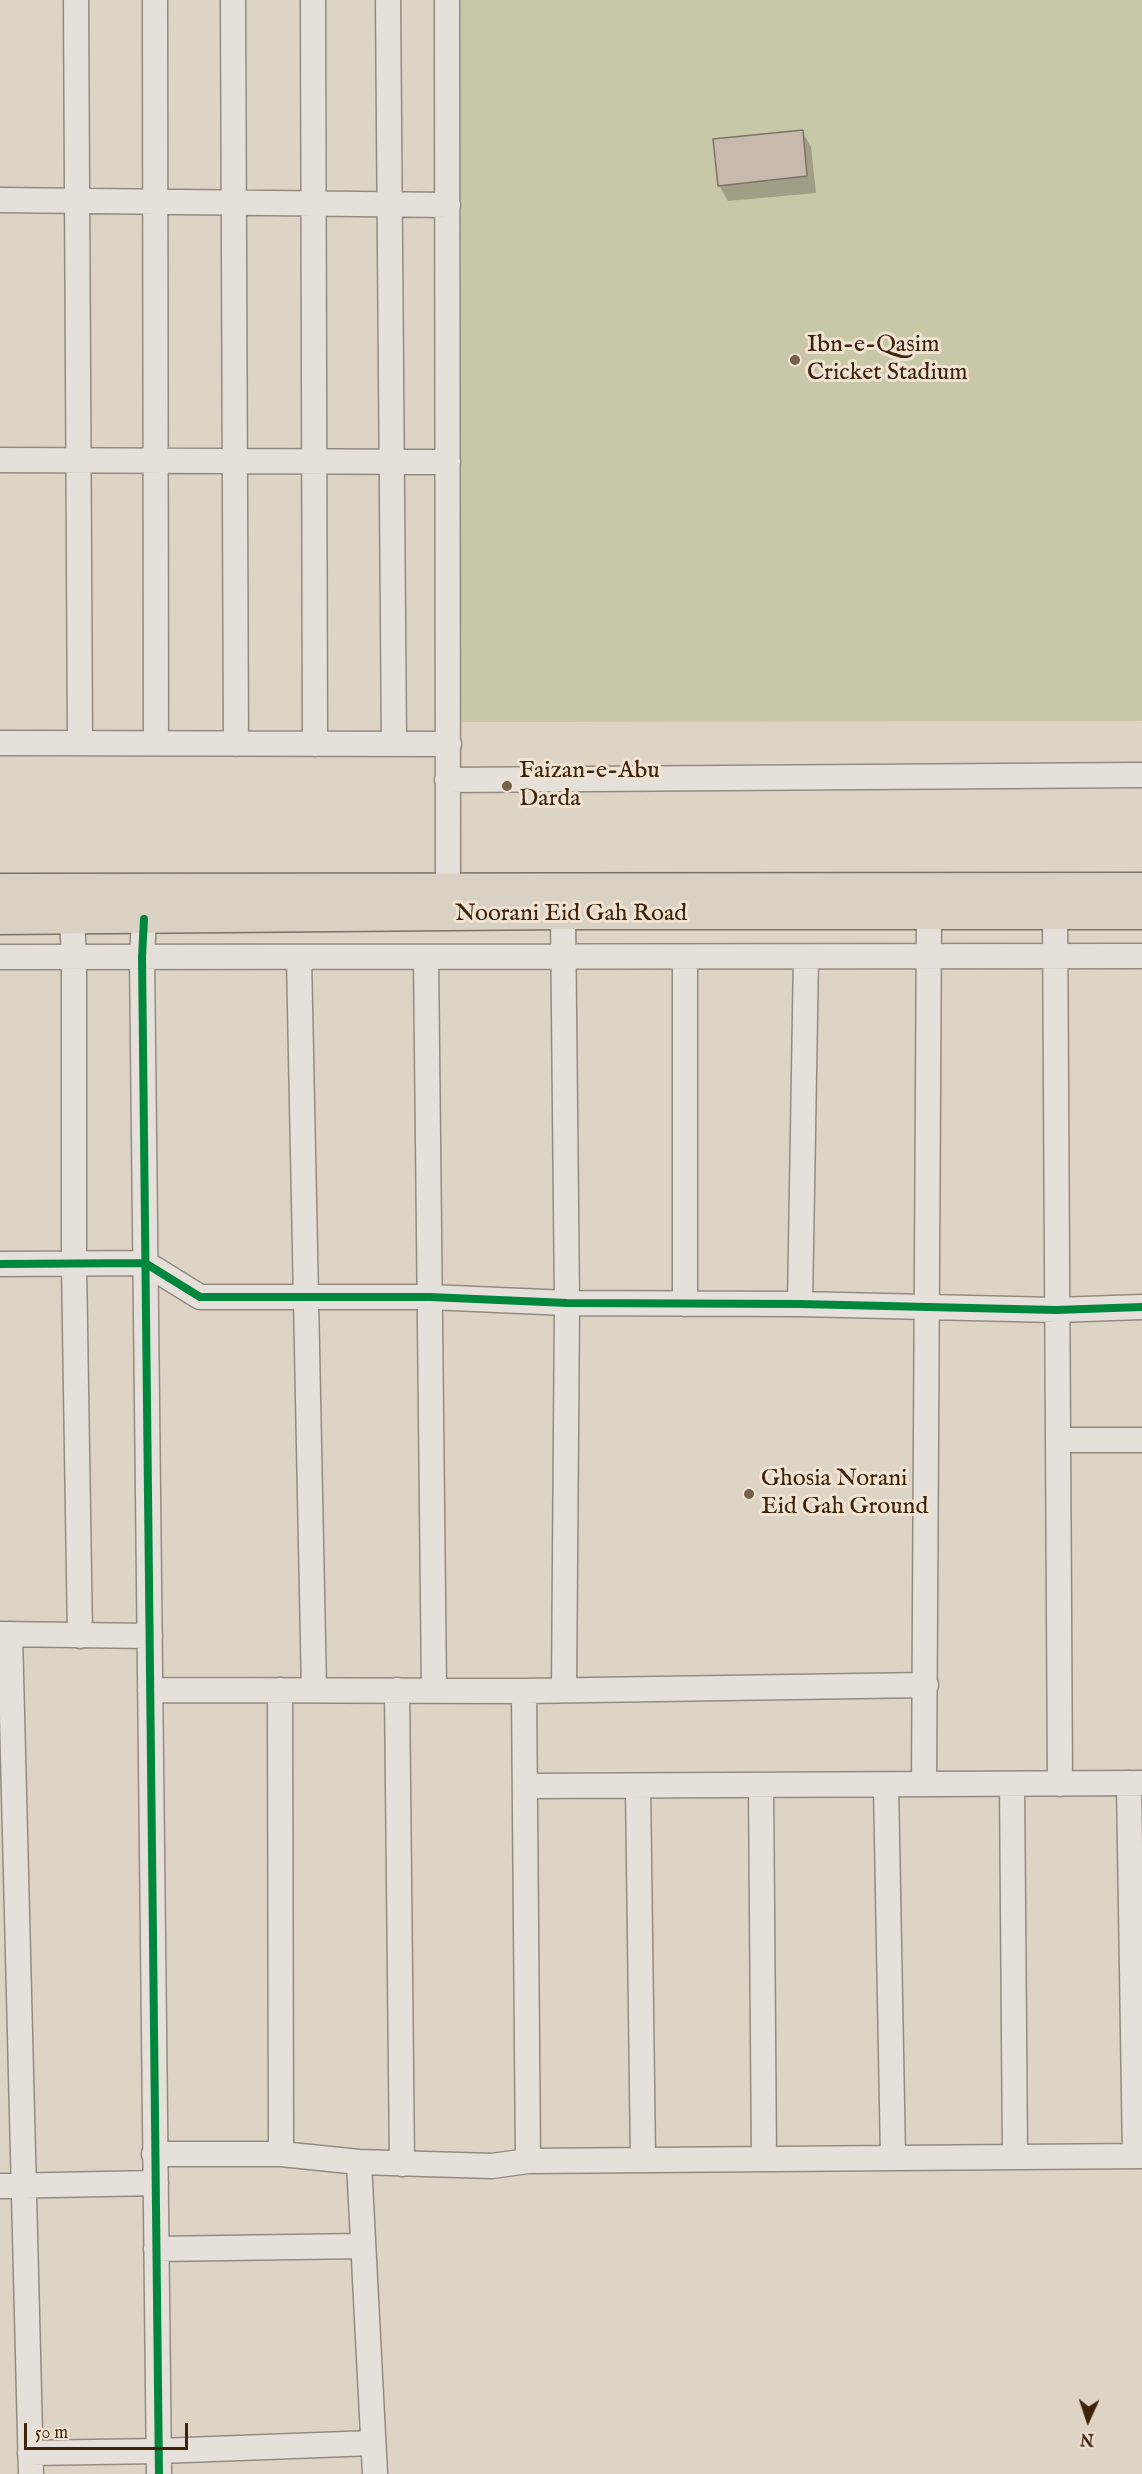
<!DOCTYPE html>
<html>
<head>
<meta charset="utf-8">
<style>
	body { margin:0 }
	#map { position:relative; width:1142px; height:2474px; overflow:hidden; background:#ddd4c6; font-family:"IM FELL English",serif }
	canvas { display:block }
	.north { position:absolute; left:1058px; top:2390px; width:60px; height:60px; -webkit-text-stroke:4px #efe4d3; paint-order:stroke; rotate:183deg; font-size:16px; font-weight:700; line-height:24px; text-align:center; color:#3f2208 }
	.north::after { content:''; display:block; margin:auto; width:21px; height:27px; background:#3f2208; clip-path:polygon(50% 0,100% 100%,50% 72%,0 100%) }
	.scale { position:absolute; left:24px; top:2423px; width:164px; height:27px; box-sizing:border-box; border:3px solid #3f2208; border-top:0; padding-left:8px; font-size:18px; line-height:21px; white-space:nowrap; color:#3f2208; -webkit-text-stroke:4px #efe4d3; paint-order:stroke }
</style>
</head>
<body>
<div id="map">
<canvas width="1142" height="2474"></canvas>
<div class="north">N</div>
<div class="scale">50 m</div>
</div>
<script>
const context = document.querySelector('canvas').getContext('2d');
context.lineJoin = 'round';
function fill(path, color) { context.fillStyle = color; context.fill(path, 'evenodd'); }
const toPath = rows => new Path2D(rows.map(r => 'M' + r).join(''));
function trace(path, color, width, dash) { context.strokeStyle = color; context.lineWidth = width; context.lineCap = dash ? 'butt' : 'round'; context.setLineDash(dash || []); context.stroke(path); }
function write(font, color, halo, rows, align = 'center') {
  context.font = font + ' "IM FELL English",serif'; context.lineWidth = 6; context.setLineDash([]); context.textBaseline = 'middle'; context.strokeStyle = halo; context.fillStyle = color; for (const [text, x, y, turn = 0] of rows) {
    context.save(); context.translate(x, y); context.rotate((+turn || 0) * Math.PI / 180); context.textAlign = isNaN(turn) ? turn : align; if (halo) context.strokeText(text, 0, 0); context.fillText(text, 0, 0); context.restore();
  }
}
const green = toPath([
	[447,0,1142,0,1142,721,449,722]
]);
const shadow = toPath([
	[802,131,811,147,816,193,728,201,719,185]
]);
const building = toPath([
	[803,130,807,176,718,186,713,139,803,130]
]);
const minor = toPath([
	[76,0,80,743],
	[155,0,156,743],
	[233,0,236,744],
	[313,0,315,744],
	[388,0,394,744],
	[447,0,448,887],
	[0,200,448,205],
	[0,460,448,462],
	[0,743,449,744],
	[447,780,1142,775],
	[1055,913,1060,1784],
	[563,914,567,1303,564,1690],
	[72,919,74,957,74,1264,80,1636],
	[144,919,142,957,159,2474],
	[0,957,1142,956],
	[299,957,314,1690],
	[426,957,434,1690],
	[0,1264,145,1263,200,1297,430,1297,567,1303,800,1304,1056,1310,1142,1307],
	[685,1304,685,957],
	[800,1304,806,957],
	[1058,1440,1142,1440],
	[0,1634,150,1636],
	[10,1634,31,2474],
	[150,1690,524,1691,926,1685],
	[280,1690,281,2154],
	[397,1690,402,2164],
	[524,1691,528,2161],
	[1129,1783,1135,2156],
	[924,1784,929,915],
	[1012,1784,1015,2157],
	[761,1785,764,2159],
	[886,1785,893,2158],
	[526,1786,1142,1783],
	[638,1786,643,2160],
	[154,2154,281,2154,359,2162,492,2166,528,2161,1142,2156],
	[359,2162,375,2474],
	[0,2186,156,2183],
	[156,2249,362,2246],
	[30,2453,159,2451,373,2443]
]);
const major = toPath([
	[0,889,1142,888],
	[0,919,563,914,1142,914]
]);
const cycleway = toPath([
	[144,919,142,957,159,2474],
	[0,1264,145,1263,200,1297,430,1297,567,1303,800,1304,1056,1310,1142,1307]
]);
const markers = [
	[795,360,6,"#76604a"],
	[507,786,6,"#76604a"],
	[749,1494,6,"#76604a"]
];
const poiNames = [
	["Ibn-e-Qasim",807,346],
	["Cricket Stadium",807,374],
	["Faizan-e-Abu",519,772],
	["Darda",519,800],
	["Ghosia Norani",761,1480],
	["Eid Gah Ground",761,1508]
];
const streetNames = [
	["Noorani Eid Gah Road",571,915]
];
fill(green, '#c8c7a8');
fill(shadow, '#0003');
fill(building, '#c8b9ae');
trace(building, '#7c7367', 1.5);
trace(minor, '#948b80', 27);
trace(major, '#7c7367', 33);
trace(minor, '#e5e0d9', 24);
trace(major, '#d9d1c4', 30);
trace(cycleway, '#00873e', 8);
for (const [x, y, r, color] of markers) { const dot = new Path2D(); dot.arc(x, y, r, 0, 2 * Math.PI); context.fillStyle = color; context.fill(dot); trace(dot, '#efe4d3', 2); }
write('24px', '#3f2208', '#efe4d3', poiNames, 'left');
write('24px', '#3f2208', '#efe4d3', streetNames);
</script>
</body>
</html>
